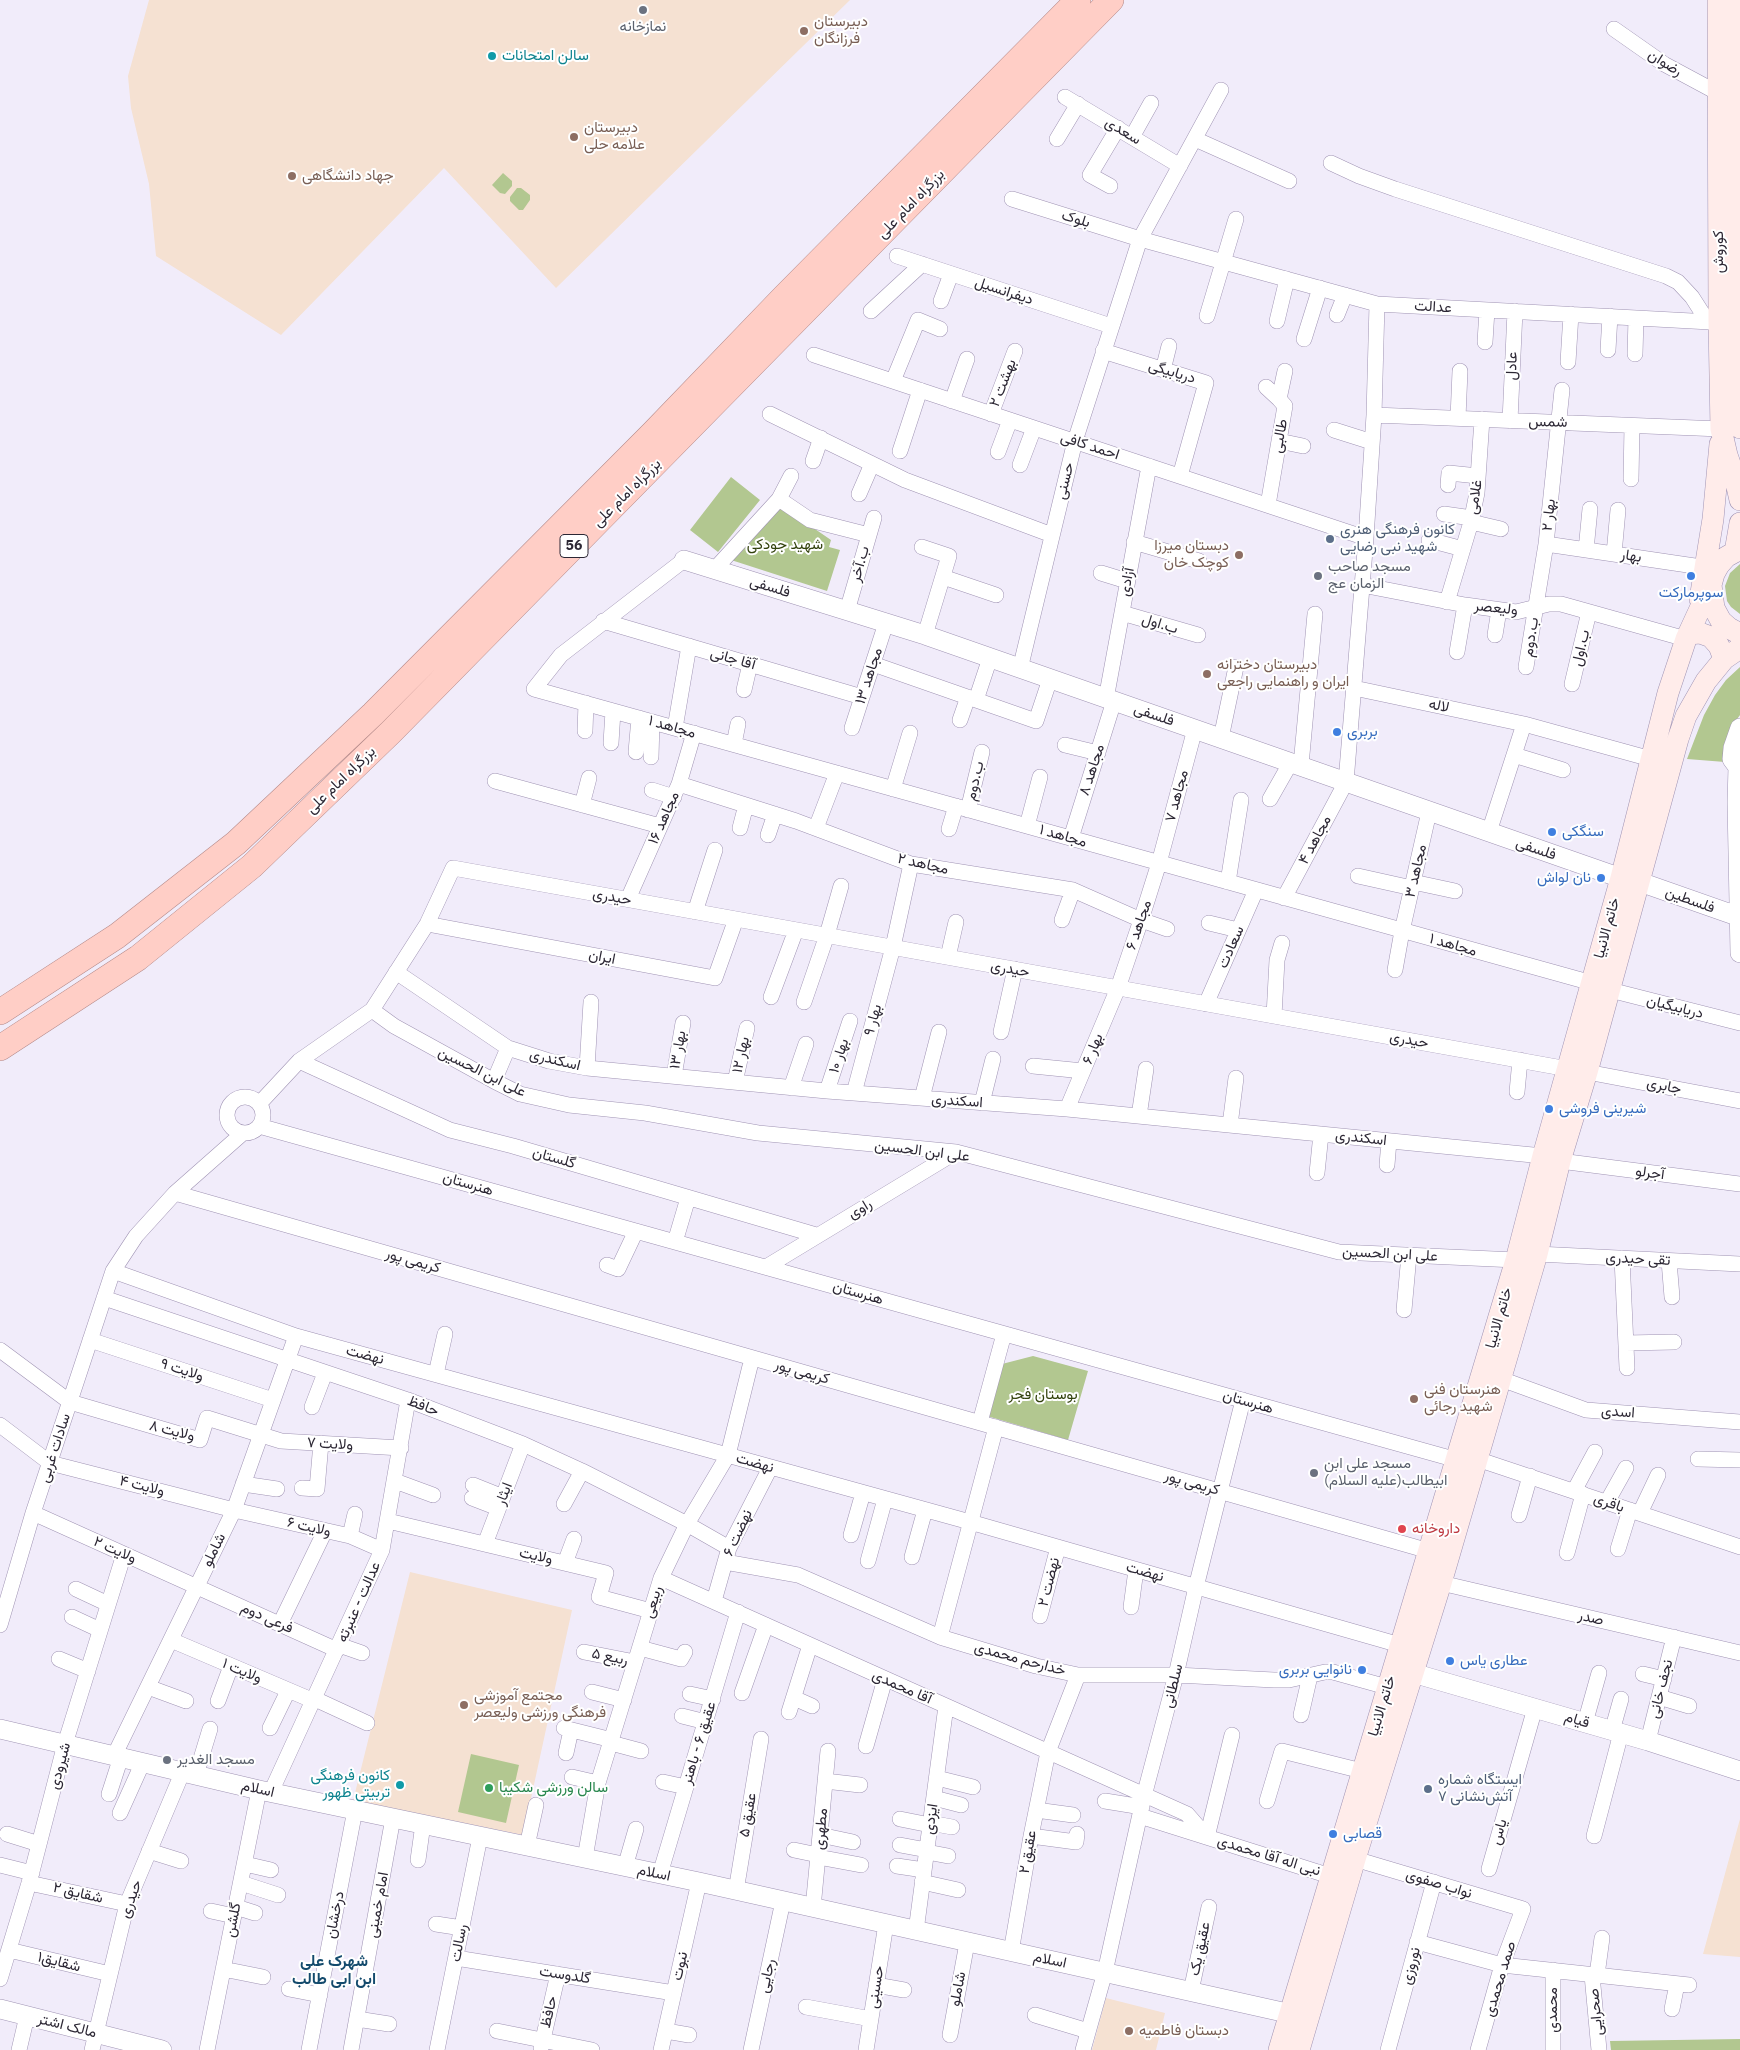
<!DOCTYPE html>
<html>
<head>
<meta charset="utf-8">
<style>
	body { margin:0 }
	canvas { display:block; background:#f1ecfa }
</style>
</head>
<body>
<canvas width="1740" height="2050"></canvas>
<script>
const context = document.querySelector('canvas').getContext('2d');
context.lineJoin = 'round';
function fill(path, color) { context.fillStyle = color; context.fill(path, 'evenodd'); }
const toPath = rows => new Path2D(rows.map(r => 'M' + r).join(''));
function trace(path, color, width, dash) { context.strokeStyle = color; context.lineWidth = width; context.lineCap = dash ? 'butt' : 'round'; context.setLineDash(dash || []); context.stroke(path); }
function write(font, color, halo, rows, align = 'center') {
  context.font = font + ' "IBM Plex Sans",Vazirmatn,sans-serif'; context.lineWidth = 4; context.setLineDash([]); context.textBaseline = 'middle'; context.strokeStyle = halo; context.fillStyle = color; for (const [text, x, y, turn = 0] of rows) {
    context.save(); context.translate(x, y); context.rotate((+turn || 0) * Math.PI / 180); context.textAlign = isNaN(turn) ? turn : align; if (halo) context.strokeText(text, 0, 0); context.fillText(text, 0, 0); context.restore();
  }
}
const education = toPath([
	[149,0,850,0,556,288,444,168,281,335,156,256,149,184,131,108,128,76],
	[410,1572,572,1610,523,1835,353,1801],
	[1740,1819,1740,1957,1703,1954],
	[1106,1998,1165,2013,1156,2050,1092,2050]
]);
const green = toPath([
	[503,173,512,181,512,186,505,194,500,193,492,185],
	[517,188,521,188,530,195,530,200,523,210,519,210,510,201,510,197],
	[731,477,760,500,718,552,690,530],
	[780,505,831,540,829,547,840,550,827,591,728,559],
	[1740,564,1740,614,1731,607,1727,601,1725,586,1730,573],
	[1740,667,1740,715,1732,726,1725,762,1687,759,1704,715,1715,695,1726,680],
	[1033,1356,1088,1371,1068,1440,987,1416,1002,1364],
	[471,1754,519,1765,506,1823,458,1812],
	[1740,2039,1740,2050,1611,2050,1610,2041]
]);
const minor = toPath([
	[1614,29,1664,64,1718,93],
	[1065,97,1180,166],
	[1132,137,1151,103],
	[1057,139,1078,104],
	[1195,139,1289,181],
	[1331,163,1359,176,1395,189,1666,276,1678,282,1692,297,1708,322],
	[1110,186,1090,175,1118,128],
	[1012,199,1140,239,1377,304,1729,323],
	[897,256,1111,326],
	[941,301,951,274],
	[871,311,922,264],
	[1337,315,1345,295],
	[1207,316,1236,219],
	[1277,321,1287,279],
	[1304,339,1320,288],
	[1485,342,1487,310],
	[1608,350,1610,316],
	[1103,351,1206,383,1180,476],
	[1635,354,1636,318],
	[814,355,1366,538],
	[1568,362,1571,314],
	[1163,370,1169,346],
	[893,381,918,320,940,329],
	[1266,387,1279,399],
	[952,401,967,359],
	[770,414,905,480,1052,535],
	[991,414,1015,351],
	[1374,415,1721,429],
	[1458,418,1460,371],
	[1510,421,1515,311],
	[1334,430,1372,442],
	[1279,441,1303,446],
	[900,451,920,390],
	[998,452,1010,420],
	[813,461,821,438],
	[1020,465,1034,428],
	[1631,479,1632,426],
	[1448,485,1449,473,1478,476],
	[859,494,872,464],
	[779,499,810,520,869,535],
	[1268,505,1285,406,1279,399,1285,371],
	[1444,514,1472,518],
	[1471,522,1501,529],
	[1429,540,1463,549],
	[1134,542,1199,561],
	[1546,544,1715,569],
	[922,547,949,556,925,635],
	[1586,550,1590,509],
	[1614,554,1618,510],
	[684,560,561,655,534,689,1592,983],
	[714,570,779,499,791,476],
	[1101,573,1127,581],
	[943,577,996,595],
	[1362,585,1465,605,1516,612,1549,604,1561,604,1686,639],
	[1447,602,1471,522,1477,493,1482,419],
	[847,611,874,518],
	[1122,613,1198,635],
	[603,621,862,697],
	[1495,635,1499,610],
	[1457,652,1465,605],
	[873,664,1036,721,1050,679],
	[1526,667,1546,544,1562,390],
	[1020,669,1075,441,1140,239,1221,90],
	[1572,684,1589,612],
	[1354,688,1524,724,1651,759],
	[744,690,750,664],
	[1106,699,1149,466],
	[976,700,990,658],
	[960,720,968,697],
	[675,728,689,646],
	[852,728,886,623],
	[585,731,586,703],
	[1221,738,1236,667],
	[611,743,613,711],
	[734,744,738,724],
	[1065,745,1098,753],
	[636,752,639,718],
	[1514,755,1563,770],
	[651,757,652,722],
	[1301,765,1315,614],
	[495,781,660,826],
	[679,784,796,821,911,864,1073,890,1141,920,1167,929],
	[893,789,910,733],
	[652,790,674,797],
	[1270,799,1291,762],
	[582,805,589,778],
	[968,810,982,752],
	[1027,826,1040,777],
	[740,828,746,805],
	[816,828,837,773],
	[949,829,956,806],
	[1489,832,1524,724],
	[768,835,775,814],
	[1071,838,1114,701],
	[1358,876,1412,888],
	[1228,882,1241,800],
	[1413,882,1455,891],
	[1284,898,1346,782,1366,538,1374,415,1377,304],
	[628,899,679,784,694,733],
	[695,912,715,850],
	[1062,920,1073,890],
	[1209,923,1238,930],
	[427,924,715,978,736,919],
	[948,957,956,922],
	[1395,970,1402,931,1429,812],
	[396,972,508,1048,549,1061,587,1068,827,1091,1067,1109,1543,1156],
	[1610,990,1740,1023],
	[771,997,796,930],
	[804,1002,827,935,841,886],
	[1206,1004,1256,890],
	[372,1010,394,1026,494,1081,520,1094,569,1105,645,1113,758,1133,956,1152,1339,1252,1516,1260],
	[1274,1016,1277,960,1282,943],
	[1001,1032,1015,969],
	[299,1061,450,1130,513,1146,816,1235],
	[1033,1066,1083,1071],
	[587,1068,591,1002],
	[1587,1072,1740,1101],
	[674,1076,683,1023],
	[494,1081,508,1048],
	[735,1082,747,1028],
	[791,1088,806,1044],
	[827,1091,850,1021],
	[1517,1092,1520,1060],
	[854,1093,893,947,911,864],
	'227 1115a18 18 0 1 1 36 0a18 18 0 1 1-36 0Z',
	[922,1098,939,1032],
	[982,1103,993,1059],
	[259,1104,299,1061,372,1010,427,924,453,868,1568,1069],
	[1067,1109,1118,988,1141,920,1159,863,1195,729],
	[1139,1116,1146,1069],
	[1230,1125,1236,1078],
	[259,1126,1457,1460],
	[1560,1161,1740,1184],
	[1387,1165,1389,1141],
	[1317,1173,1321,1134],
	[175,1193,1429,1551],
	[675,1242,688,1198],
	[1537,1254,1740,1264],
	[1622,1258,1627,1368],
	[1669,1261,1672,1297],
	[607,1265,618,1269,636,1231],
	[766,1267,956,1152],
	[113,1271,296,1336,970,1522,1400,1645],
	[104,1298,408,1400,523,1444,582,1471,687,1524,729,1548],
	[1404,1310,1409,1255],
	[90,1340,273,1400],
	[1626,1343,1674,1342],
	[0,1350,70,1402,200,1440,207,1418,281,1441,401,1448],
	[436,1374,445,1334],
	[1501,1379,1586,1410,1740,1422],
	[312,1407,325,1373],
	[980,1422,1004,1334],
	[0,1425,50,1463,234,1510,350,1536,382,1550],
	[1477,1459,1740,1547],
	[1698,1459,1740,1460],
	[395,1481,433,1495],
	[243,1484,277,1489],
	[473,1485,503,1497],
	[302,1488,317,1489,321,1443],
	[1574,1491,1595,1452],
	[472,1498,498,1508],
	[1607,1502,1626,1468],
	[564,1504,582,1471],
	[33,1513,337,1650],
	[1640,1513,1658,1475],
	[1519,1515,1530,1476],
	[388,1521,606,1573,599,1597,651,1611],
	[851,1535,863,1493],
	[350,1536,355,1514],
	[485,1544,523,1444],
	[1618,1549,1630,1510],
	[1567,1553,1583,1494],
	[912,1557,925,1510],
	[868,1561,885,1499],
	[725,1562,798,1575,940,1637,1036,1666,1078,1675,1176,1675,1274,1680,1289,1680,1325,1672,1333,1672,1387,1687],
	[565,1563,574,1539],
	[661,1578,1187,1814,1207,1837],
	[1441,1583,1740,1653],
	[76,1589,108,1604],
	[714,1601,729,1548,770,1468],
	[1131,1607,1136,1570],
	[1040,1616,1058,1547],
	[72,1617,100,1630],
	[280,1624,325,1531],
	[0,1625,33,1513,113,1271,136,1236,175,1193,243,1133],
	[940,1637,996,1427],
	[171,1640,314,1701],
	[339,1645,362,1653],
	[640,1648,681,1659,685,1652],
	[584,1652,635,1662],
	[59,1659,88,1671],
	[1643,1674,1664,1679],
	[148,1687,186,1701],
	[592,1692,624,1700],
	[742,1693,766,1625],
	[690,1694,713,1699],
	[1659,1697,1689,1706],
	[794,1698,812,1706],
	[315,1699,367,1723],
	[218,1701,231,1666],
	[789,1712,810,1645],
	[1301,1715,1310,1676],
	[682,1716,706,1722],
	[1585,1723,1599,1673],
	[270,1728,288,1691],
	[564,1728,612,1740],
	[1612,1731,1621,1699],
	[1648,1741,1674,1637],
	[611,1743,641,1751],
	[866,1746,885,1679],
	[566,1753,571,1730],
	[114,1756,234,1510,296,1336],
	[196,1775,210,1729],
	[572,1777,598,1783],
	[937,1778,973,1787],
	[825,1781,860,1785],
	[663,1782,686,1787],
	[271,1792,382,1550,408,1400],
	[109,1794,121,1757],
	[934,1798,961,1805],
	[1105,1801,1142,1807],
	[1267,1801,1282,1751,1362,1771],
	[1036,1810,1073,1815],
	[120,1813,143,1762],
	[1140,1816,1330,1876],
	[900,1819,930,1825],
	[930,1823,952,1827],
	[7,1834,39,1844],
	[820,1835,853,1842],
	[1031,1836,1076,1842,1077,1834],
	[1594,1836,1621,1733],
	[1207,1837,1232,1735],
	[900,1845,927,1850],
	[527,1846,536,1805],
	[794,1850,818,1855],
	[149,1851,181,1861],
	[927,1852,948,1856],
	[818,1857,861,1865],
	[585,1858,598,1783,661,1578,687,1524,728,1455,752,1358],
	[1355,1859,1523,1909,1502,1965,1478,2050],
	[418,1860,423,1824],
	[245,1864,271,1870],
	[0,1865,32,1873],
	[897,1866,924,1870],
	[625,1867,636,1829],
	[1489,1869,1535,1708],
	[660,1874,738,1612],
	[922,1882,958,1890],
	[29,1883,127,1904],
	[241,1883,278,1895],
	[736,1891,761,1739],
	[236,1907,255,1913],
	[813,1908,828,1751],
	[211,1911,234,1916],
	[436,1924,462,1928],
	[916,1931,946,1706],
	[1417,1942,1502,1965,1689,1985],
	[9,1950,110,1974],
	[1011,1952,1031,1836,1048,1752,1078,1675],
	[456,1958,674,1993],
	[223,1969,263,1977],
	[1553,1970,1553,2050],
	[1592,1975,1599,2050],
	[1597,1975,1602,1938],
	[0,1979,29,1883,65,1744,124,1554],
	[876,1985,904,1990],
	[289,1989,320,1995],
	[1191,1991,1209,1907],
	[806,2007,871,2019],
	[1672,2009,1677,1984],
	[1035,2015,1088,2031],
	[357,2019,389,2024],
	[497,2031,592,2050],
	[666,2031,689,2035],
	[950,2035,967,1943],
	[541,2048,558,1974],
	[19,2050,27,2016],
	[92,2050,127,1904,183,1771],
	[207,2050,259,1790],
	[309,2050,355,1810],
	[351,2050,393,1818],
	[437,2050,480,1837],
	[661,2050,699,1882],
	[751,2050,783,1901],
	[866,2050,886,1924],
	[1083,2050,1105,1972,1144,1796,1176,1675,1196,1587,1243,1400],
	[1388,2050,1434,1882]
]);
const tertiary = toPath([
	[684,560,925,635,1621,878],
	[1740,763,1738,767,1737,802,1740,953],
	[1738,767,1732,759,1733,748,1740,728],
	[1640,882,1740,917],
	[1399,1669,1648,1741,1740,1771],
	[0,1729,259,1790,699,1882,1305,2017],
	[0,2009,162,2050]
]);
const secondary = toPath([
	[1718,0,1719,322,1721,429,1727,455,1735,478,1740,500],
	[1736,0,1735,323,1740,428],
	[1740,549,1726,557,1719,565,1714,574,1711,585,1714,608,1721,621,1729,628,1740,634],
	[1735,552,1740,523],
	[1700,599,1713,519,1720,444],
	[1688,634,1700,633,1711,637,1719,646,1724,659],
	[1279,2050,1516,1260,1543,1156,1621,878,1668,693,1686,639,1711,585],
	[1299,2050,1355,1859,1441,1583,1537,1254,1560,1161,1587,1072,1678,739,1686,716,1706,681,1724,659,1740,648]
]);
const trunk = toPath([
	[0,1012,117,936,236,843,373,714,653,433,784,297,1078,0],
	[0,1048,138,958,252,866,391,732,1111,0]
]);
const markers = [
	[643,10,5,"#6b7280"],
	[804,31,5,"#8d6e63"],
	[492,56,5,"#0f9aa8"],
	[574,137,5,"#8d6e63"],
	[292,176,5,"#8d6e63"],
	[1330,539,5,"#5c6f8a"],
	[1239,555,5,"#8d6e63"],
	[1318,576,5,"#6b7280"],
	[1691,576,5,"#3f7fe0"],
	[1207,674,5,"#8d6e63"],
	[1337,732,5,"#3f7fe0"],
	[1552,832,5,"#3f7fe0"],
	[1601,878,5,"#3f7fe0"],
	[1549,1109,5,"#3f7fe0"],
	[1414,1399,5,"#8d6e63"],
	[1314,1473,5,"#6b7280"],
	[1402,1529,5,"#e0444e"],
	[1450,1661,5,"#3f7fe0"],
	[1362,1670,5,"#3f7fe0"],
	[464,1705,5,"#8d6e63"],
	[167,1760,5,"#6b7280"],
	[400,1785,5,"#0f9aa8"],
	[489,1788,5,"#2e9e5b"],
	[1428,1789,5,"#5c6f8a"],
	[1333,1834,5,"#3f7fe0"],
	[1129,2031,5,"#8d6e63"]
];
const shields = [
	[574,546,28]
];
const shieldNames = [
	["56",574,546]
];
const educationNames = [
	["دبیرستان",814,22],
	["فرزانگان",814,39],
	["دبیرستان",584,128],
	["علامه حلی",584,145],
	["جهاد دانشگاهی",302,176],
	["دبستان میرزا",1229,546,"right"],
	["کوچک خان",1229,563,"right"],
	["دبیرستان دخترانه",1217,665],
	["ایران و راهنمایی راجعی",1217,682],
	["هنرستان فنی",1424,1390],
	["شهید رجائی",1424,1407],
	["مجتمع آموزشی",474,1696],
	["فرهنگی ورزشی ولیعصر",474,1713],
	["دبستان فاطمیه",1139,2031]
];
const worshipNames = [
	["نمازخانه",643,27,"center"],
	["مسجد صاحب",1328,567],
	["الزمان عج",1328,584],
	["مسجد علی ابن",1324,1464],
	["ابیطالب(علیه السلام)",1324,1481],
	["مسجد الغدیر",177,1760]
];
const cultureNames = [
	["سالن امتحانات",502,56],
	["کانون فرهنگی",390,1776,"right"],
	["تربیتی ظهور",390,1793,"right"]
];
const streetNames = [
	["رضوان",1665,63,32],
	["سعدی",1123,131,31],
	["بزرگراه امام علی",911,204,-46],
	["بلوک",1076,219,17],
	["کوروش",1719,252,-90],
	["دیفرانسیل",1004,291,18],
	["عدالت",1433,307,3],
	["عادل",1512,366,-88],
	["دریابیگی",1172,372,17],
	["بهشت ۲",1003,383,-69],
	["شمس",1548,422,2],
	["طالبی",1280,436,-80],
	["احمد کافی",1090,446,18],
	["حسنی",1065,481,-76],
	["بزرگراه امام علی",627,493,-45],
	["غلامی",1475,497,-81],
	["بهار ۲",1549,515,-84],
	["بهار",1631,556,8],
	["ب.آخر",860,564,-74],
	["آزادی",1127,582,-80],
	["فلسفی",770,587,17],
	["ولیعصر",1496,608,6],
	["ب.اول",1160,624,17],
	["ب.دوم",1531,637,-81],
	["ب.اول",1581,648,-77],
	["آقا جانی",733,659,16],
	["مجاهد ۱۳",869,676,-72],
	["لاله",1439,706,12],
	["فلسفی",1154,715,19],
	["مجاهد ۱",672,727,16],
	["مجاهد ۸",1092,770,-72],
	["بزرگراه امام علی",341,780,-44],
	["ب.دوم",975,781,-77],
	["مجاهد ۷",1177,796,-75],
	["مجاهد ۱۶",664,818,-66],
	["مجاهد ۱",1063,836,16],
	["مجاهد ۴",1315,840,-62],
	["فلسفی",1536,849,19],
	["مجاهد ۲",923,864,13],
	["مجاهد ۳",1416,871,-77],
	["حیدری",612,897,10],
	["فلسطین",1690,900,20],
	["مجاهد ۶",1139,925,-71],
	["خاتم الانبیا",1607,928,-75],
	["مجاهد ۱",1453,945,16],
	["سعادت",1231,947,-66],
	["ایران",602,957,11],
	["حیدری",1010,969,10],
	["دریابیگیان",1675,1007,14],
	["بهار ۹",873,1020,-75],
	["حیدری",1409,1040,10],
	["بهار ۶",1093,1049,-68],
	["بهار ۱۳",678,1050,-80],
	["بهار ۱۲",741,1055,-78],
	["بهار ۱۰",839,1056,-72],
	["اسکندری",555,1060,14],
	["علی ابن الحسین",482,1072,26],
	["جابری",1664,1086,11],
	["اسکندری",957,1101,4],
	["اسکندری",1361,1138,6],
	["علی ابن الحسین",922,1151,7],
	["گلستان",554,1158,16],
	["آجرلو",1650,1173,7],
	["هنرستان",468,1184,16],
	["راوی",860,1209,-31],
	["علی ابن الحسین",1390,1254,3],
	["تقی حیدری",1638,1259,3],
	["کریمی پور",413,1261,16],
	["هنرستان",858,1293,16],
	["خاتم الانبیا",1499,1318,-74],
	["نهضت",365,1355,15],
	["ولایت ۹",182,1370,18],
	["کریمی پور",802,1372,16],
	["هنرستان",1248,1402,16],
	["حافظ",423,1406,21],
	["اسدی",1618,1412,4],
	["ولایت ۸",172,1431,14],
	["ولایت ۷",330,1444,3],
	["سادات غربی",55,1448,-72],
	["نهضت",755,1463,16],
	["کریمی پور",1192,1483,16],
	["ولایت ۴",142,1486,14],
	["ایثار",504,1494,-69],
	["باقری",1609,1503,19],
	["ولایت ۶",309,1527,13],
	["نهضت ۶",738,1533,-65],
	["ولایت ۲",115,1550,24],
	["شاملو",214,1550,-64],
	["ولایت",536,1556,13],
	["نهضت",1145,1572,16],
	["نهضت ۲",1049,1582,-76],
	["عدالت - عنبرته",359,1602,-66],
	["ربیعی",653,1602,-73],
	["فرعی دوم",267,1618,24],
	["صدر",1591,1618,13],
	["ربیع ۵",610,1657,12],
	["خدارحم محمدی",1020,1659,15],
	["ولایت ۱",242,1671,23],
	["سلطانی",1173,1686,-76],
	["آقا محمدی",902,1687,24],
	["نجف خانی",1661,1689,-76],
	["خاتم الانبیا",1382,1706,-73],
	["قیام",1577,1720,17],
	["عقیق ۶ - باهنر",699,1743,-73],
	["شیرودی",60,1766,-75],
	["اسلام",258,1789,13],
	["عقیق ۵",748,1815,-80],
	["ایزدی",931,1819,-82],
	["مطهری",821,1829,-85],
	["یاس",1499,1832,-74],
	["عقیق ۲",1028,1852,-80],
	["نبی اله آقا محمدی",1269,1856,17],
	["اسلام",654,1873,12],
	["نواب صفوی",1439,1884,17],
	["شقایق ۲",78,1893,13],
	["حیدری",131,1899,-70],
	["امام خمینی",378,1905,-80],
	["درخشان",335,1915,-79],
	["گلشن",233,1920,-79],
	["رسالت",459,1943,-79],
	["عقیق یک",1200,1949,-78],
	["اسلام",1050,1960,12],
	["شقایق۱",59,1962,14],
	["نبوت",680,1966,-77],
	["نوروزی",1411,1966,-75],
	["گلدوست",565,1975,9],
	["رجایی",767,1976,-78],
	["صمد محمدی",1500,1979,-73],
	["حسینی",876,1987,-81],
	["شاملو",958,1989,-79],
	["محمدی",1553,2010,-90],
	["حافظ",549,2012,-77],
	["صحرایی",1596,2012,-95],
	["مالک اشتر",67,2026,14]
];
const serviceNames = [
	["کانون فرهنگی هنری",1340,530],
	["شهید نبی رضایی",1340,547],
	["ایستگاه شماره",1438,1780],
	["۷ آتش‌نشانی",1438,1797]
];
const parkNames = [
	["شهید جودکی",785,545],
	["بوستان فجر",1043,1395]
];
const shopNames = [
	["سوپرمارکت",1691,593,"center"],
	["بربری",1347,732],
	["سنگکی",1562,832],
	["نان لواش",1591,878,"right"],
	["شیرینی فروشی",1559,1109],
	["عطاری یاس",1460,1661],
	["نانوایی بربری",1352,1670,"right"],
	["قصابی",1343,1834]
];
const healthNames = [
	["داروخانه",1412,1529]
];
const leisureNames = [
	["سالن ورزشی شکیبا",499,1788]
];
const neighbourhoodNames = [
	["شهرک علی",334,1961],
	["ابن ابی طالب",334,1979]
];
fill(education, '#f5e1d2');
fill(green, '#b2c790');
trace(minor, '#a094b4', 16);
trace(tertiary, '#a094b4', 20);
trace(secondary, '#a094b4', 22);
trace(trunk, '#b58b8a', 26);
trace(minor, '#fff', 15);
trace(tertiary, '#fff', 19);
trace(secondary, '#ffecea', 21);
trace(trunk, '#ffcec6', 25);
for (const [x, y, r, color] of markers) { const dot = new Path2D(); dot.arc(x, y, r, 0, 2 * Math.PI); context.fillStyle = color; context.fill(dot); trace(dot, '#fff', 2); }
for (const [x, y, w] of shields) { const box = new Path2D(); box.roundRect(x - w / 2, y - 11.5, w, 23, 4); context.fillStyle = '#fff'; context.fill(box); trace(box, '#2c2734', 1); }
write('bold 14px', '#2c2734', null, shieldNames);
write('15px', '#785e54', '#fff', educationNames, 'left');
write('15px', '#5b616d', '#fff', worshipNames, 'left');
write('15px', '#0d838f', '#fff', cultureNames, 'left');
write('15px', '#2c2734', '#fff', streetNames);
write('15px', '#4e5e75', '#fff', serviceNames, 'left');
write('15px', '#32410c', '#fff', parkNames);
write('15px', '#366cbe', '#fff', shopNames, 'left');
write('15px', '#be3a42', '#fff', healthNames, 'left');
write('15px', '#27864d', '#fff', leisureNames, 'left');
write('bold 16px', '#144b6d', '#fff', neighbourhoodNames);
</script>
</body>
</html>
